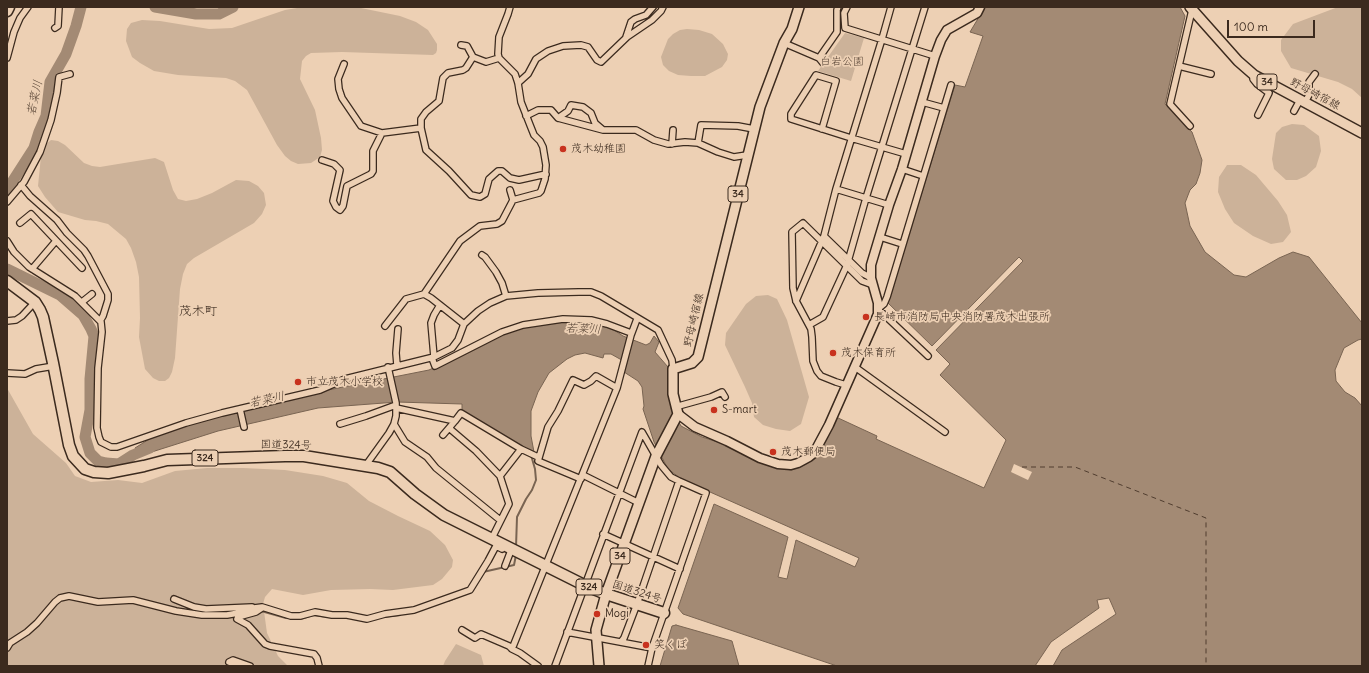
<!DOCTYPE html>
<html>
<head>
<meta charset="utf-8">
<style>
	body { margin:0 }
	#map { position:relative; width:1369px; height:673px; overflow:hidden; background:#edd0b4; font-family:Delius,sans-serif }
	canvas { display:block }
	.frame { position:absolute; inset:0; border:8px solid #3b2a1e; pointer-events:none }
	.scale { position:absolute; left:1227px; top:20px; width:88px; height:18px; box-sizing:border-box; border:2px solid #3b2a1e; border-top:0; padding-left:5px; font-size:12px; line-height:14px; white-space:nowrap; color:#3b2a1e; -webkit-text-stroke:3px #edd0b4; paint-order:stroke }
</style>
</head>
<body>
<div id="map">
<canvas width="1369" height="673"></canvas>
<div class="frame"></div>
<div class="scale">100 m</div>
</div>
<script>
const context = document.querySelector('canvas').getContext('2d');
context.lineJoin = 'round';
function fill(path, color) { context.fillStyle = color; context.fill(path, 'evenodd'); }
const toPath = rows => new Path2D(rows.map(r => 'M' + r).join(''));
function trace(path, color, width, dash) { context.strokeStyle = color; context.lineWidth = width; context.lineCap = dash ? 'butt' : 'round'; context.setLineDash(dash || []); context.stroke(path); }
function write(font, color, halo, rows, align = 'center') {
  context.font = font + ' Delius,"Klee One",sans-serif'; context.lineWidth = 3.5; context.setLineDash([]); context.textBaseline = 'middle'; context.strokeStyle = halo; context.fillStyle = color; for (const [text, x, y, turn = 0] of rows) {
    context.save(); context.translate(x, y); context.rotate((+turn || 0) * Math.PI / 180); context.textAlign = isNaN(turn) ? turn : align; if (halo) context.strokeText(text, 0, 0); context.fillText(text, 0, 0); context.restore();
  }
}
const green = toPath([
	[303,7,361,8,400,16,416,22,428,30,437,44,437,50,436,53,433,55,342,52,311,53,306,56,302,61,300,79,315,110,321,138,322,150,320,157,311,163,298,164,291,161,285,156,277,145,247,90,235,81,226,78,178,75,154,71,140,63,132,57,126,41,127,29,131,23,142,20,160,21,209,29,232,28,285,10],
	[1338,7,1362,7,1362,98,1352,89,1338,82,1291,68,1281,51,1281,40,1293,24],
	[687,29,699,30,712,34,723,44,728,54,727,60,722,67,705,76,691,76,678,75,669,71,663,65,661,57,668,39,673,34,680,30],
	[845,33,864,38,851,81,818,71],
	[1292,124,1304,125,1319,136,1321,151,1316,167,1306,176,1297,180,1286,180,1274,169,1272,159,1276,133,1282,127],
	[51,140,58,141,65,145,84,163,92,166,100,167,112,165,155,158,164,162,173,190,178,199,186,201,197,199,212,193,236,180,249,181,258,186,264,193,266,205,262,214,254,223,194,258,187,264,183,274,180,289,175,358,172,372,169,378,165,381,159,381,153,378,145,369,139,337,140,318,139,277,136,262,131,248,126,239,108,224,96,221,85,220,58,212,45,197,38,186,41,156,46,144],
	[1227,165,1241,165,1256,175,1278,201,1287,215,1291,232,1283,242,1271,244,1253,236,1234,223,1225,209,1218,192,1219,177],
	[768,295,777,299,787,320,809,397,801,424,790,431,776,429,763,425,754,417,752,403,745,387,725,345,726,333,746,304,756,296],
	[7,388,33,434,66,463,75,476,91,482,118,480,142,483,175,471,207,468,243,468,285,470,323,476,347,483,369,501,398,516,430,531,445,545,453,560,452,567,442,579,433,585,393,590,370,589,331,590,303,595,272,589,265,597,263,604,267,633,278,656,288,666,7,666],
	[456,644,481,655,484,666,443,666,445,661]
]);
const water = toPath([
	[985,7,1180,7,1185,16,1165,104,1192,132,1202,160,1200,173,1196,184,1190,190,1185,203,1190,226,1205,252,1234,275,1246,277,1279,258,1293,252,1309,257,1362,323,1362,339,1358,340,1344,348,1335,370,1336,381,1345,392,1355,398,1362,406,1362,666,1053,666,1062,650,1116,614,1109,598,1097,600,1099,608,1051,642,1035,666,837,666,683,614,678,608,714,504,788,537,778,577,787,579,796,540,855,567,859,558,710,492,680,478,668,469,654,442,643,409,644,406,642,387,638,381,624,372,627,363,611,354,604,354,603,358,585,353,575,355,567,359,549,373,538,392,531,411,531,436,534,452,526,449,462,411,462,404,397,402,318,408,218,431,139,456,135,448,151,438,193,423,328,390,429,370,507,332,529,325,568,322,595,324,611,328,623,336,646,345,650,343,654,336,659,342,655,352,668,367,671,408,681,426,702,437,724,444,771,466,791,470,806,464,817,455,827,437,836,417,877,436,876,439,984,488,1006,440,940,375,950,364,936,350,1023,261,1019,257,932,346,888,303,955,85,965,87,983,36,970,32,985,7],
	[676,625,732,641,739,666,660,666,672,626,676,625]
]);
const pier = toPath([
	[1014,464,1032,472,1028,480,1011,472]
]);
const stream = toPath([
	[516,547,517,517,526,499,532,490,536,480,535,469,531,455],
	[483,572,514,565,516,555],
	[448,601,470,592],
	[261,611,286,618,301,619,313,615,329,617],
	[382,617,400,615],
	[335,618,350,618]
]);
const river = toPath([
	[155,7,196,14,219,14,233,7],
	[7,190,34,148,39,132,46,116,50,82,66,54,76,26,81,7],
	[7,269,60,295,83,315,91,329,94,336,93,347,90,379,90,410,85,437,90,453,98,461,106,463,119,464,133,455,150,448]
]);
const ferry = toPath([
	[1022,467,1075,467,1206,518,1206,666]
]);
const street = toPath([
	[510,7,508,14,499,37,498,54,499,58,515,74,518,83,521,102,530,125,534,135,540,141,543,147,546,165,545,179,541,191,539,193,513,200],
	[847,7,844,13,845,28,935,56],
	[55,28,58,26,59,7],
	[626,37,631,22,635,19,646,15,653,7],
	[784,43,819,58,837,32,837,10,838,7],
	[461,45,467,46,473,57],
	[7,58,14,32,20,18,28,7],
	[499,58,486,62,473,57,466,68,463,70,448,73,443,78,439,101,426,112,421,119,421,128,426,150,449,171,471,195,480,197,485,194,489,179,498,171,502,171,510,178,519,180,546,174],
	[819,58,823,63],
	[344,64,338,79,339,89,342,98,361,126,382,133],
	[1179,66,1211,74],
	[1254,75,1253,79,1257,84,1269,93,1258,115],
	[518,83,528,74,536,59,548,51,563,46,581,45,588,47,597,60,601,62,627,37,652,20,661,11,663,7],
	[922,102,944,108],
	[1305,102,1309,95,1309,82,1315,74],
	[1294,111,1300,100],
	[526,116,538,110,551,110,558,118,603,130,636,130,654,140,668,144,685,142,698,143,718,152,734,157,747,155],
	[558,118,568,111,571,105,583,107,591,113,595,123,602,129],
	[1190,126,1170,104,1192,10],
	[822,129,836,81,816,75,791,114,791,119,851,138,906,154],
	[698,143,701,125,738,126,754,129],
	[672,144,673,130],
	[322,160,334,164,340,170,333,201,336,207,340,210,343,206,347,186,371,174,373,171,373,151,382,133,421,128],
	[902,169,923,176],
	[21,185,30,196,57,220,67,233,84,250,88,256,108,294,108,300,103,316,100,321],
	[836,189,889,205],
	[7,202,24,182,40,152,51,120,57,93,59,77,70,74],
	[20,223,31,214,82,268],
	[824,236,862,273,871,278],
	[880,237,902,244],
	[7,241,14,252,29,267,75,296,101,322,102,332,98,368,97,428,99,437,101,442,111,447,117,447,186,423,222,413,320,390,345,379,434,357,452,348,458,340,464,324,478,311,490,303,506,296,538,293,579,292,591,292,601,296,658,330,672,360,673,369],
	[482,255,485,257,496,272,502,283,506,296],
	[32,269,55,242],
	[796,301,824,236,836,189,882,39,891,7],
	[82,302,92,294],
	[7,321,16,320,22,316,35,302],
	[464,324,431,298,424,294,460,241,480,226,497,224,502,221,513,200,510,190],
	[809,325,823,317,847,265,866,198,925,7],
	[385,326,406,299,424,294],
	[928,356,878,309,884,304,887,297,951,85],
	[434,357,431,323,434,315,440,305],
	[432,358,435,366,502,332,523,325,563,319,591,320,607,324,631,333],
	[397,365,396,353,398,329],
	[855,367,945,432],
	[7,373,25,374,36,369,54,366],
	[846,385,836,382,821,376,817,371,813,361,812,337,811,329,796,301,793,288,792,232,803,223,862,281,873,285],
	[675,407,711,397,722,392,725,397],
	[396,408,455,421,461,413,521,449,538,457],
	[240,409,244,427],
	[455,421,449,428,476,451,500,476,509,504,492,538],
	[340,424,366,416,396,405],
	[394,424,405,442,427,457,436,468,500,520],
	[443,435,449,428],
	[366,465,389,433,394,424,396,416,396,403,388,367],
	[583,475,639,503],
	[500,476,521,449],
	[581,479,538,461,548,427,558,411,573,380,584,385,591,381,596,376,617,388],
	[603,534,680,569],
	[505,566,510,553],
	[174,599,194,607,206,609,252,607],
	[262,608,256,612,238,617,237,619,248,625,265,644,270,646,314,654,317,658,319,666],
	[462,630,475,638,481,634,509,646,512,649],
	[567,632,652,648],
	[621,642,624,638,637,604,679,481],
	[7,648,10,643,27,632,37,623,55,602,60,598,69,596,98,602,133,600,176,611,202,615,227,615,244,612,254,608,262,607,291,616,300,616,315,612,332,615,347,615,367,619,385,614,414,610,470,590,488,561,496,546,502,549],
	[238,666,229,662,233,660,250,666],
	[538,666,520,653,512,649,617,388,631,335,637,319],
	[555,666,642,432,661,465,671,477,679,481,706,493,652,648,648,666]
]);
const secondary = toPath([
	[678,414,695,427,727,441,760,458,778,464,791,465,798,463,809,457,814,453,829,425,878,314,878,303,871,278,871,265,889,205,902,169,935,56,941,40,947,30,977,13,980,7]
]);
const primary = toPath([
	[1190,7,1238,61,1254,75,1362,133],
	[599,666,596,630,606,594,656,456,678,414,673,394,673,369,692,363,698,357,760,107,784,43,792,29,799,7]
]);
const highway = toPath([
	[7,11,9,7],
	[7,281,35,302,40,310,43,317,53,363,69,445,73,456,85,469,94,472,108,473,144,466,167,460,285,456,304,456,378,468,390,472,415,494,444,515,584,585,606,594,664,613]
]);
const markers = [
	[563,149,4,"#c8321e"],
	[866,317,4,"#c8321e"],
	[833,353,4,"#c8321e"],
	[298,382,4,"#c8321e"],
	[714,410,4,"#c8321e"],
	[773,452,4,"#c8321e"],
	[597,614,4,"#c8321e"],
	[646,645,4,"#c8321e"]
];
const shields = [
	[1267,82,20],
	[738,194,20],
	[205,458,26],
	[620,556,20],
	[589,587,26]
];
const shieldNames = [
	["34",1267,82],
	["34",738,194],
	["324",205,458],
	["34",620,556],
	["324",589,587]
];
const parkNames = [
	["白岩公園",842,62]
];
const streetNames = [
	["野母崎宿線",1315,94,28],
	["野母崎宿線",694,320,-77],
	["国道324号",286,445,1],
	["国道324号",637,592,18]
];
const poiNames = [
	["茂木幼稚園",571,149],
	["長崎市消防局中央消防署茂木出張所",874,317],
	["茂木保育所",841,353],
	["市立茂木小学校",306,382],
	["S-mart",722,410],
	["茂木郵便局",781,452],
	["Mogi",605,614],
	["笑くぼ",654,645]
];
const waterNames = [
	["若菜川",35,98,-78],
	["若菜川",583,329,2],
	["若菜川",267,400,-12]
];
const quarterNames = [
	["茂木町",198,311]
];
fill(green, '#ccb299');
fill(water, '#a38a74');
trace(water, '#796452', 1);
fill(pier, '#edd0b4');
trace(stream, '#796452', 2);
trace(river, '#a38a74', 11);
trace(ferry, '#503d2f', 1, [5, 4]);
trace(street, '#3b2a1e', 8);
trace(secondary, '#3b2a1e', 11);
trace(primary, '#3b2a1e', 12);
trace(highway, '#3b2a1e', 13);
trace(street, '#edd0b4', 5.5);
trace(secondary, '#edd0b4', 8);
trace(primary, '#edd0b4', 9);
trace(highway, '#edd0b4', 10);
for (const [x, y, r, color] of markers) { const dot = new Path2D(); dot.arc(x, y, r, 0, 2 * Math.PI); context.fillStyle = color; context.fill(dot); trace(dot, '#edd0b4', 1.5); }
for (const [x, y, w] of shields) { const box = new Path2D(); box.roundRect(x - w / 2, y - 8, w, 16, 3); context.fillStyle = '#edd0b4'; context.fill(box); trace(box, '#3b2a1e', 1); }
write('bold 10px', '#3b2a1e', null, shieldNames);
write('11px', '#513e30', '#edd0b4', parkNames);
write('11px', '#3b2a1e', '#edd0b4', streetNames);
write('11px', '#3b2a1e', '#edd0b4', poiNames, 'left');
write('italic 12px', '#503d2f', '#edd0b4', waterNames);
write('13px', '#3b2a1e', '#edd0b4', quarterNames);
</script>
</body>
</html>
